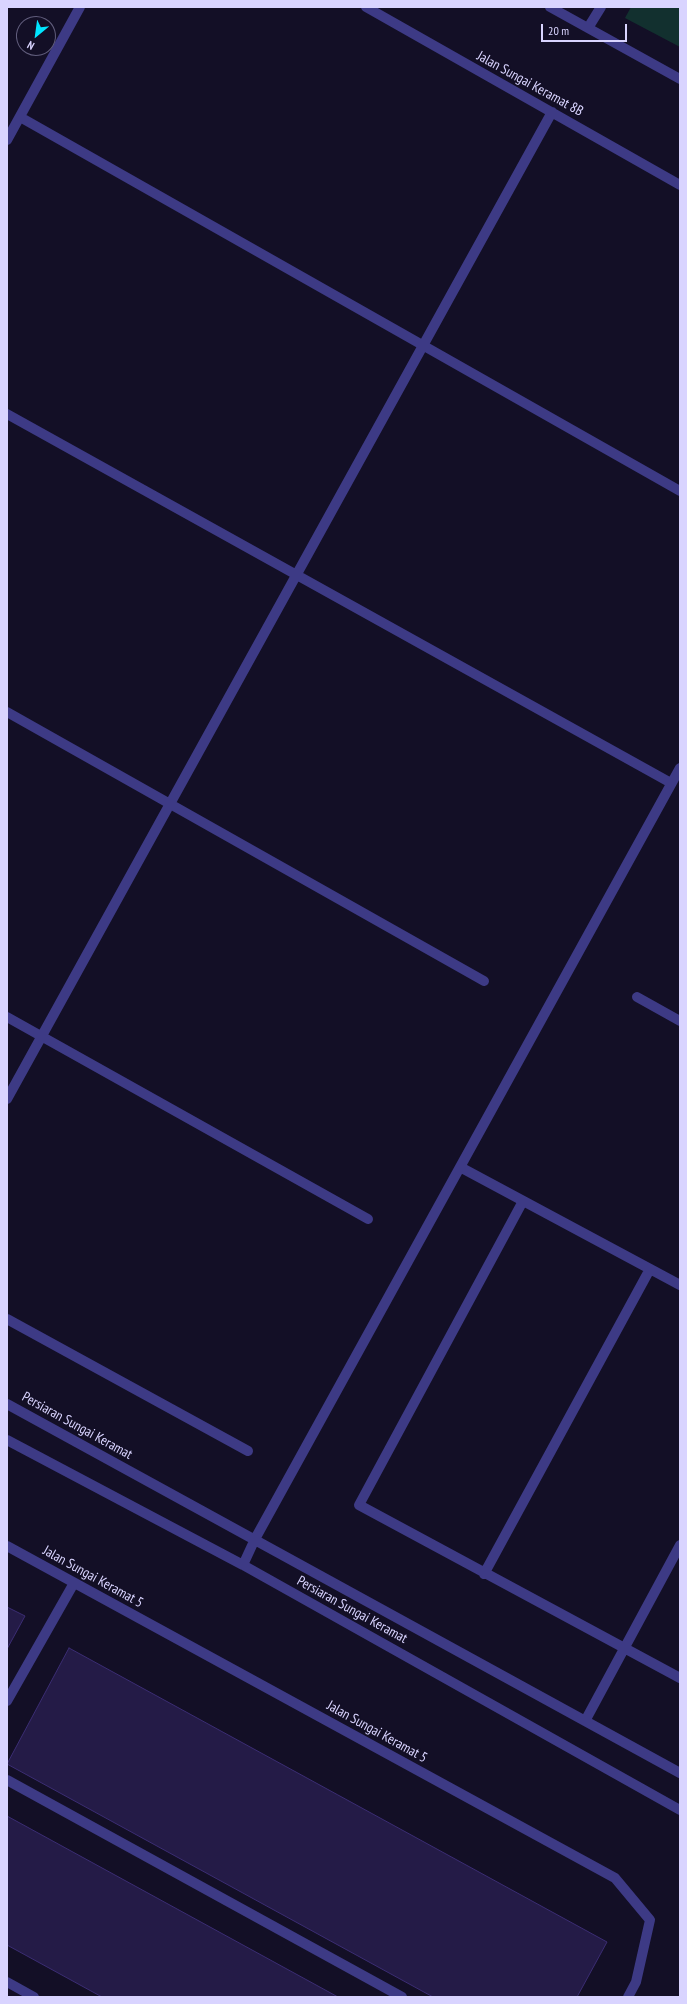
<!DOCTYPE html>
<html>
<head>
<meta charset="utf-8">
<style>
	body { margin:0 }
	#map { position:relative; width:687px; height:2004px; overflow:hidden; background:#130f26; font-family:"PT Sans Narrow",sans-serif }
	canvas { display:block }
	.frame { position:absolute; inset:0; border:8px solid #d9d4ff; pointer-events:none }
	.north { position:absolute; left:16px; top:16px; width:40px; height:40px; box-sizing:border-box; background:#130f26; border:1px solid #625e7d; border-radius:50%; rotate:209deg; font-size:11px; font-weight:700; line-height:16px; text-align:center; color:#d9d4ff }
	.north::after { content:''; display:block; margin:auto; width:14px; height:18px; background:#00e5ff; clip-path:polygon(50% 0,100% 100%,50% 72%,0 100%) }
	.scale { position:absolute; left:541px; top:24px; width:86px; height:18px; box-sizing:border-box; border:2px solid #d9d4ff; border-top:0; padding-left:5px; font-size:12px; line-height:14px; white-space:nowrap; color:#d9d4ff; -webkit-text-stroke:3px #130f26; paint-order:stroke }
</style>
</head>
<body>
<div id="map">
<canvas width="687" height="2004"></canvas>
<div class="frame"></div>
<div class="north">N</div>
<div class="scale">20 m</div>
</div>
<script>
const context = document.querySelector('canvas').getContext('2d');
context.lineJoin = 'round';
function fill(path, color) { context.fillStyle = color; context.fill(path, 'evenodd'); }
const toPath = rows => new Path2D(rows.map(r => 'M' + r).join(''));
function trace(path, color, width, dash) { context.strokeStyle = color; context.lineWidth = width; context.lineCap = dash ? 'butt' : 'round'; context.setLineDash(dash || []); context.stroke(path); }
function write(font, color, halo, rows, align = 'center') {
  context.font = font + ' "PT Sans Narrow",sans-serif'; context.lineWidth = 3; context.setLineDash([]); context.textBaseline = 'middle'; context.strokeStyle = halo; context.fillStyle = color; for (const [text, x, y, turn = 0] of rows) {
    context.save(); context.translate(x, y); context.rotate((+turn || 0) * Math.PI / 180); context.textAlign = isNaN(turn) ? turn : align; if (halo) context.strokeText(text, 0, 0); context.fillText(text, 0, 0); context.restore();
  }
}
const green = toPath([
	[631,7,680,7,680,47,625,18]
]);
const building = toPath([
	[7,1607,25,1616,7,1649,7,1607],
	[69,1648,607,1942,577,1997,433,1997,7,1764,69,1648],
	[7,1816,338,1997,102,1997,7,1945,7,1816]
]);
const minor = toPath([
	[366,7,680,185],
	[550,7,680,79],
	[588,28,601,7],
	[20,117,680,491],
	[7,140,80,7],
	[7,414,671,783],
	[7,712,484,981],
	[637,997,680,1021],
	[7,1017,368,1219],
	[7,1099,552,112],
	[460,1167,680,1285],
	[523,1201,359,1505,680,1678],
	[7,1319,248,1451],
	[7,1404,680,1773],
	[7,1440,243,1565,680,1810],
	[7,1546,615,1878,650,1920,636,1982,628,1997],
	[243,1565,255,1539,680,768],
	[484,1574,650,1269],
	[7,1701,74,1583],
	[585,1721,680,1545],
	[7,1780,402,1997],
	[7,1982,34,1997]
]);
const streetNames = [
	["Jalan Sungai Keramat 8B",530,84,29],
	["Persiaran Sungai Keramat",77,1426,29],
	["Jalan Sungai Keramat 5",93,1577,29],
	["Persiaran Sungai Keramat",352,1610,29],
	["Jalan Sungai Keramat 5",377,1732,29]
];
fill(green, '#12302f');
fill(building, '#241b47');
trace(building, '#3b2d73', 1);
trace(minor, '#3d3a85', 10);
write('14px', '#d9d4ff', '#130f26', streetNames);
</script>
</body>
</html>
